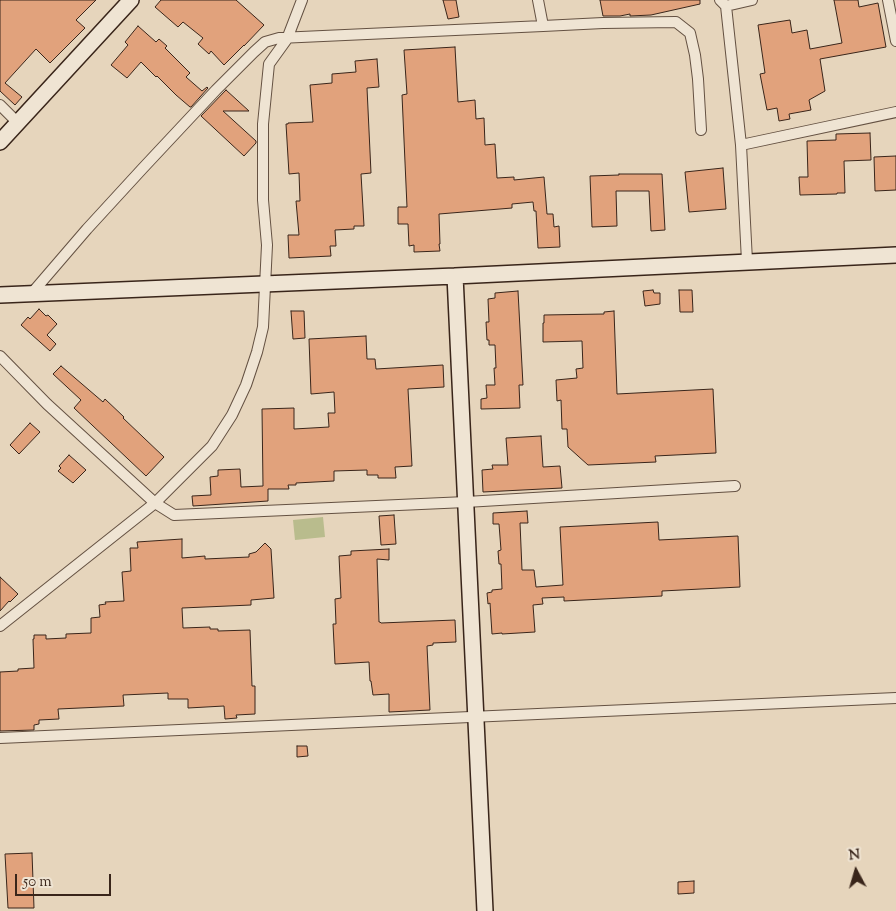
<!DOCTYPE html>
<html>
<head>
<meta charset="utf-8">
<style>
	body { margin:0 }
	#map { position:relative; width:896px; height:911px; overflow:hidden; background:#e6d5bc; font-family:"Sorts Mill Goudy",serif }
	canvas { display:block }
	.north { position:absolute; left:831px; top:846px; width:50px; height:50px; -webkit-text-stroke:4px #efe4d3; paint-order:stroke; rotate:354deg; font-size:14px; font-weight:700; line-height:20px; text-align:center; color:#39251a }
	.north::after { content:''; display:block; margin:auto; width:18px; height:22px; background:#39251a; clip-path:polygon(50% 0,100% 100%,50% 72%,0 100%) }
	.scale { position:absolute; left:15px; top:874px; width:96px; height:22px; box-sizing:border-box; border:2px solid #39251a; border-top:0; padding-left:6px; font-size:15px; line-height:18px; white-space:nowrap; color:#39251a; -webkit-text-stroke:4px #efe4d3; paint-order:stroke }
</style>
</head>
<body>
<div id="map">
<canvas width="896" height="911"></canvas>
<div class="north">N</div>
<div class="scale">50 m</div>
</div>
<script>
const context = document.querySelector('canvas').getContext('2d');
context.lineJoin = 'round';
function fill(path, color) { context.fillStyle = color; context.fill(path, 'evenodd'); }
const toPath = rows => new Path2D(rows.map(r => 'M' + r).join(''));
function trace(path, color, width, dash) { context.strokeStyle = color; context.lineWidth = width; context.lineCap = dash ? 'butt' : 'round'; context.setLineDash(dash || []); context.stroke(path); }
const green = toPath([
	[323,517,325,537,295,540,293,520]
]);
const building = toPath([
	[0,0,96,0,76,20,85,28,50,63,36,49,5,83,22,97,15,105,0,91,0,0],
	[161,0,236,0,264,25,244,46,244,45,224,65,211,51,209,54,198,44,203,38,183,22,178,27,155,7,161,0],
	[443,0,456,0,459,17,448,19,443,0],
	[600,0,700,0,700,4,651,15,630,16,630,14,620,16,603,16,600,0],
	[834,0,858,0,859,7,878,3,886,47,820,59,825,91,809,100,811,110,789,114,790,119,779,121,777,108,767,110,760,74,765,73,758,25,790,20,792,33,807,30,810,49,842,43,834,0],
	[138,26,156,42,159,39,167,46,165,48,190,73,186,77,202,91,207,87,208,88,191,107,190,107,176,95,157,76,156,77,141,62,127,78,111,65,128,45,125,42,138,26],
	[455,47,458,102,475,100,476,119,484,118,485,145,495,144,497,178,514,177,514,180,544,177,547,214,553,214,554,227,559,226,560,247,538,248,536,211,534,211,533,202,512,204,512,208,439,214,440,244,439,244,440,251,414,252,414,245,409,246,408,224,398,224,398,207,407,207,402,95,407,94,404,50,455,47],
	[377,59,379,87,367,88,371,173,361,174,364,226,354,226,354,229,335,230,336,246,330,246,331,256,289,258,288,235,299,235,296,201,300,201,299,173,289,174,286,124,288,124,288,123,313,122,310,85,332,83,332,74,356,72,355,61,377,59],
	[226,90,249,111,223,111,256,141,256,143,244,156,201,116,226,90],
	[870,133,871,160,844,161,845,193,837,193,837,194,800,195,799,177,808,177,807,141,836,140,836,134,870,133],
	[896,156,896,190,875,191,874,157,896,156],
	[723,168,726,209,689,212,685,172,723,168],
	[619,174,662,174,665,230,651,231,649,191,616,191,617,226,592,227,590,176,619,175,619,174],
	[653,290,654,293,660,293,660,304,645,306,643,291,653,290],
	[679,290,692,290,693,312,680,312,679,290],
	[518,291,523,385,519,385,520,408,481,409,481,399,487,398,486,385,495,385,494,368,496,368,495,345,489,345,489,340,487,340,486,322,489,322,488,299,495,298,495,293,518,291],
	[39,309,46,316,48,315,57,324,47,335,56,344,50,351,21,325,28,317,30,319,39,309],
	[291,311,304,311,305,338,293,339,291,311],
	[614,311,617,394,713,389,716,453,655,456,656,462,588,465,568,447,567,429,562,429,561,400,557,401,556,380,577,378,576,369,583,368,582,341,543,342,543,323,544,323,544,315,604,314,604,312,614,311],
	[366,336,367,359,375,359,376,369,443,365,444,387,408,389,412,466,395,467,396,478,378,478,378,475,367,475,367,470,334,471,334,481,296,483,296,485,288,485,289,489,268,489,268,501,193,506,192,496,211,495,210,477,218,476,218,470,240,469,241,487,263,486,262,409,294,408,294,429,329,427,328,413,335,413,334,392,311,394,309,339,366,336],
	[61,366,103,402,105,399,124,417,123,418,164,457,146,476,74,408,81,400,53,374,61,366],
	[30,423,40,432,19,454,10,445,30,423],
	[541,436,543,467,560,466,562,488,483,492,482,470,493,469,492,465,508,465,506,438,541,436],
	[69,455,86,470,73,483,58,471,61,468,59,466,69,455],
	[527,511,528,523,520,523,522,570,534,570,536,587,563,585,560,527,658,522,659,540,738,536,740,587,662,591,662,596,564,601,564,597,542,598,543,604,533,605,535,632,502,634,502,633,492,634,490,603,488,604,487,593,492,592,492,590,502,589,501,564,499,564,498,551,501,550,499,524,493,524,493,513,527,511],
	[394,515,396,544,381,545,379,516,394,515],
	[182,539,182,558,205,556,205,559,249,557,249,554,256,552,265,543,271,549,274,598,251,600,251,605,182,608,183,628,210,627,210,629,218,629,218,631,250,630,252,686,255,686,255,714,236,715,237,718,225,719,224,706,188,708,188,699,168,699,168,693,123,695,124,706,58,709,59,719,39,720,39,724,34,725,34,730,0,731,0,672,18,671,18,669,34,668,33,639,34,639,34,635,46,635,46,639,66,638,66,634,91,633,91,618,100,617,99,605,106,604,105,602,124,601,122,572,131,571,130,548,138,548,137,542,182,539],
	[389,549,389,560,377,559,379,622,380,622,381,623,455,620,456,642,433,643,433,645,427,646,430,710,389,712,389,694,373,695,371,681,370,681,369,662,335,664,333,624,336,624,335,599,341,598,339,556,351,555,351,551,389,549],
	[0,577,18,594,10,602,9,601,0,611,0,577],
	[297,746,307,746,308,756,297,757,297,746],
	[32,853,34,908,8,908,5,854,32,853],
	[694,881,694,893,678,894,678,882,694,881]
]);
const street = toPath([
	[720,0,726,6,741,145,747,261],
	[888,0,896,41],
	[726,6,752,0],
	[543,26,603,23,676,22,690,33,695,55,698,79,701,130],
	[0,105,18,123],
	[741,145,896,112],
	[32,293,87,229,143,168,216,90,254,52,265,42,279,38,543,26,538,0],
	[0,356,47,404,155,503,174,515,466,502,735,486],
	[0,626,155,503,212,446,232,415,246,385,257,352,263,327,267,245,263,200,263,124,269,64,287,39,302,0],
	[0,738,896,698]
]);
const secondary = toPath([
	[0,142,131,0],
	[455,276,485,911],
	[0,295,455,276,896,255]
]);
fill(green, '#b9bc8d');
fill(building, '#e1a27c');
trace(building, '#39251a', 1);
trace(street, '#645142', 12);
trace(secondary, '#39251a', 18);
trace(street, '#efe4d3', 10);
trace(secondary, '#efe4d3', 15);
</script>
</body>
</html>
